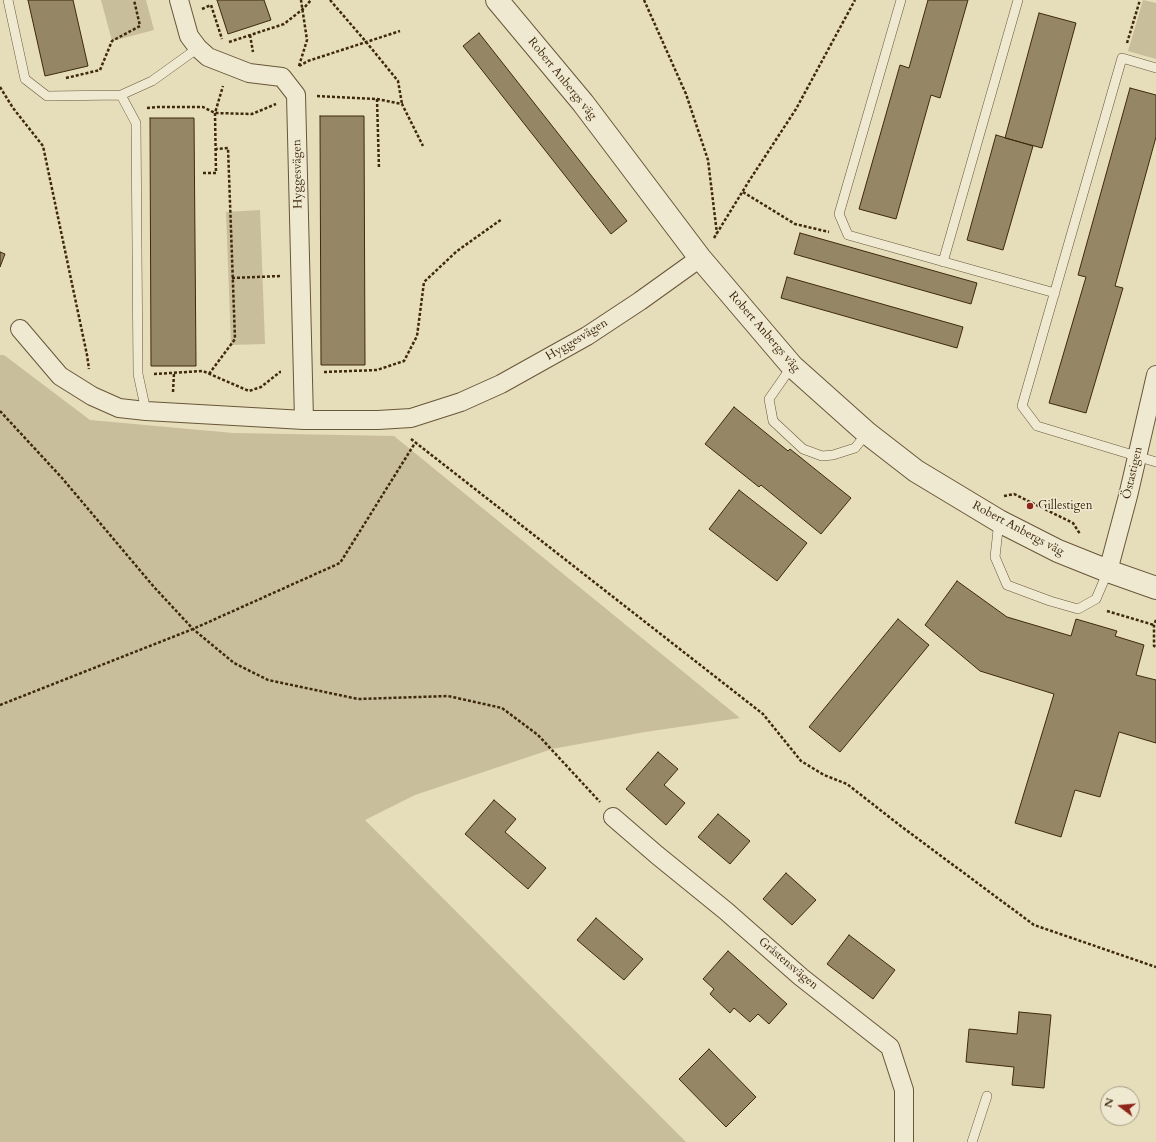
<!DOCTYPE html>
<html>
<head>
<meta charset="utf-8">
<style>
	body { margin:0 }
	#map { position:relative; width:1156px; height:1142px; overflow:hidden; background:#e6ddba; font-family:Cardo,serif }
	canvas { display:block }
	.north { position:absolute; left:1100px; top:1086px; width:40px; height:40px; box-sizing:border-box; background:#efe9d2; border:1px solid #a89c83; border-radius:50%; rotate:286deg; font-size:11px; font-weight:700; line-height:16px; text-align:center; color:#3e290c }
	.north::after { content:''; display:block; margin:auto; width:14px; height:18px; background:#8f2418; clip-path:polygon(50% 0,100% 100%,50% 72%,0 100%) }
</style>
</head>
<body>
<div id="map">
<canvas width="1156" height="1142"></canvas>
<div class="north">N</div>
</div>
<script>
const context = document.querySelector('canvas').getContext('2d');
context.lineJoin = 'round';
function fill(path, color) { context.fillStyle = color; context.fill(path, 'evenodd'); }
const toPath = rows => new Path2D(rows.map(r => 'M' + r).join(''));
function trace(path, color, width, dash) { context.strokeStyle = color; context.lineWidth = width; context.lineCap = dash ? 'butt' : 'round'; context.setLineDash(dash || []); context.stroke(path); }
function write(font, color, halo, rows, align = 'center') {
  context.font = font + ' Cardo,serif'; context.lineWidth = 3; context.setLineDash([]); context.textBaseline = 'middle'; context.strokeStyle = halo; context.fillStyle = color; for (const [text, x, y, turn = 0] of rows) {
    context.save(); context.translate(x, y); context.rotate((+turn || 0) * Math.PI / 180); context.textAlign = isNaN(turn) ? turn : align; if (halo) context.strokeText(text, 0, 0); context.fillText(text, 0, 0); context.restore();
  }
}
const green = toPath([
	[101,0,146,0,154,30,112,41],
	[1143,0,1156,3,1156,59,1128,51],
	[260,210,265,344,231,345,226,212],
	[0,355,4,355,90,420,233,433,394,436,740,718,645,732,552,749,415,795,365,820,686,1142,0,1142]
]);
const building = toPath([
	[28,0,73,0,88,66,45,76,28,0],
	[217,0,264,0,271,20,228,34,217,0],
	[928,0,968,0,940,98,931,95,896,219,859,209,900,65,909,68,928,0],
	[1039,13,1076,23,1042,148,1005,138,1039,13],
	[479,33,627,221,611,234,463,46,479,33],
	[1130,88,1156,95,1156,137,1115,286,1123,288,1086,413,1049,403,1086,277,1078,275,1130,88],
	[320,116,364,116,365,365,321,365,320,116],
	[150,118,194,118,196,366,151,366,150,118],
	[996,135,1033,146,1003,250,967,240,996,135],
	[800,233,977,283,971,304,794,254,800,233],
	[0,252,5,254,0,267,0,252],
	[787,277,963,327,957,348,781,298,787,277],
	[734,407,788,451,790,449,851,498,821,534,761,485,759,487,705,444,734,407],
	[739,490,807,543,777,581,709,529,739,490],
	[957,581,1007,617,1071,636,1076,619,1117,631,1115,636,1144,645,1136,675,1156,680,1156,743,1119,732,1100,797,1075,790,1061,837,1015,823,1054,694,980,671,925,625,957,581],
	[898,619,929,645,840,752,809,727,898,619],
	[658,752,678,769,664,785,685,803,666,825,626,789,658,752],
	[494,800,516,819,505,832,546,868,528,889,465,834,494,800],
	[718,814,750,841,730,864,698,837,718,814],
	[786,873,816,900,792,925,763,899,786,873],
	[596,918,643,959,624,980,577,940,596,918],
	[849,935,895,970,873,999,827,964,849,935],
	[728,951,787,1004,769,1024,758,1014,750,1022,734,1008,730,1013,710,994,714,989,703,979,728,951],
	[1019,1012,1051,1015,1044,1088,1012,1085,1014,1067,966,1062,969,1029,1017,1034,1019,1012],
	[709,1049,756,1097,726,1127,679,1079,709,1049]
]);
const path = toPath([
	[330,0,367,43,398,81,402,104],
	[644,0,686,94,708,160,717,234],
	[202,9,211,5,222,39],
	[250,35,253,52],
	[229,42,284,24,303,9,311,0],
	[1127,43,1140,0],
	[299,66,308,61,400,31],
	[299,66,307,40,301,0],
	[66,78,100,70,112,41,140,26,134,0],
	[0,87,13,108,43,146,87,355,89,369],
	[317,96,377,99,402,104,423,146],
	[377,99,379,169],
	[147,108,157,107,203,107,215,113,252,114,276,104],
	[203,173,216,173,215,113,223,86],
	[743,192,795,224,829,232],
	[714,238,749,181,796,109,855,0],
	[232,278,280,276],
	[324,372,377,370,404,361,417,336,424,282,457,251,502,219],
	[154,374,203,371,249,391,261,387,280,372,281,372],
	[209,374,235,339,228,148,216,149],
	[173,392,174,373],
	[0,411,62,478,154,587,193,629,234,663,268,680,358,699,448,696,502,708,538,735,600,802],
	[411,439,763,714,801,761,824,775,847,784,902,827,1034,925,1156,967],
	[1004,496,1014,494,1073,523,1080,534],
	[1107,611,1154,625],
	[1156,620,1154,625,1154,646,1156,647],
	[0,705,193,629,340,563,415,443]
]);
const service = toPath([
	[8,0,25,79,47,96,121,95,136,123,138,374,146,411],
	[901,0,839,214,848,235,1055,293],
	[1156,68,1122,58,1022,406,1037,426,1156,462],
	[121,95,152,81,198,48],
	[943,262,1018,0],
	[792,366,769,399,773,421,803,449,822,456,833,455,855,448,867,433],
	[999,521,995,557,1007,585,1050,601,1078,609,1096,599,1108,571],
	[972,1142,987,1096]
]);
const minor = toPath([
	[179,0,189,36,198,48,208,57,249,73,282,77,296,95,304,420],
	[20,329,60,376,92,396,119,408,146,411,304,420,378,420,411,418,461,402,501,384,587,336,640,301,700,258],
	[1108,571,1128,496,1156,375],
	[613,817,657,855,726,911,801,977,890,1047,904,1090,904,1142]
]);
const tertiary = toPath([
	[497,0,583,103,700,258,792,366,867,433,916,471,999,521,1058,551,1108,571,1156,588]
]);
const markers = [
	[1030,506,4,"#8f2418"]
];
const streetNames = [
	["Robert Anbergs väg",562,79,51],
	["Hyggesvägen",298,174,-91],
	["Robert Anbergs väg",764,332,49],
	["Hyggesvägen",577,340,-31],
	["Östastigen",1133,473,-77],
	["Robert Anbergs väg",1018,529,28],
	["Gråstensvägen",788,964,40]
];
const poiNames = [
	["Gillestigen",1038,506]
];
fill(green, '#c9be9c');
fill(building, '#958766');
trace(building, '#3e290c', 1);
trace(service, '#685638', 10);
trace(minor, '#685638', 20);
trace(tertiary, '#685638', 24);
trace(path, '#3e290c', 2.5, [3, 2]);
trace(service, '#efe9d2', 9);
trace(minor, '#efe9d2', 18);
trace(tertiary, '#efe9d2', 22);
for (const [x, y, r, color] of markers) { const dot = new Path2D(); dot.arc(x, y, r, 0, 2 * Math.PI); context.fillStyle = color; context.fill(dot); trace(dot, '#efe9d2', 1.5); }
write('12px', '#3e290c', '#efe9d2', streetNames);
write('12px', '#3e290c', '#efe9d2', poiNames, 'left');
</script>
</body>
</html>
